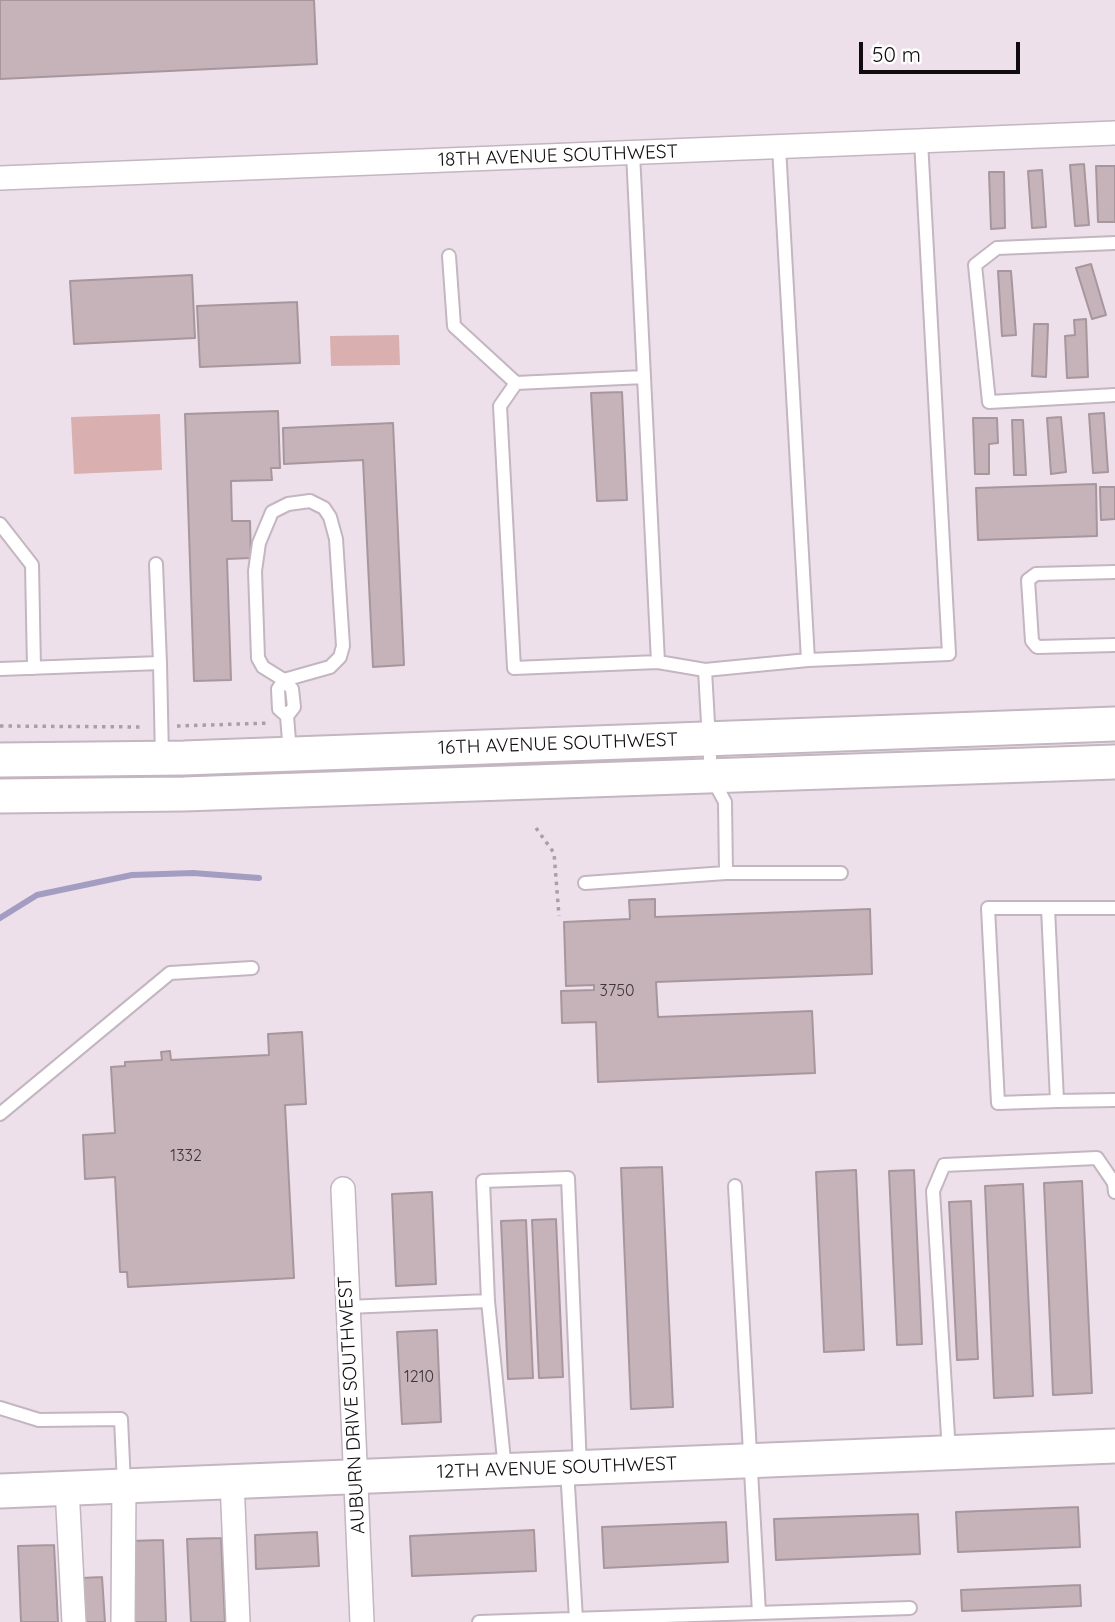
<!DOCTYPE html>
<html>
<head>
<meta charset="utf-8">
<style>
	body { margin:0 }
	#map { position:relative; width:1115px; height:1622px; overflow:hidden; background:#eee0eb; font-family:Quicksand,sans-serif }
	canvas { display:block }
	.scale { position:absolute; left:859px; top:42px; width:161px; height:32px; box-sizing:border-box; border:4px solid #100b0e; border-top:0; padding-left:9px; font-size:21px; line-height:24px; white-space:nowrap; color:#100b0e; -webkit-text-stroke:5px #fff; paint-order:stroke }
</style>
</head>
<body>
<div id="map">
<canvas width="1115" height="1622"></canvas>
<div class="scale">50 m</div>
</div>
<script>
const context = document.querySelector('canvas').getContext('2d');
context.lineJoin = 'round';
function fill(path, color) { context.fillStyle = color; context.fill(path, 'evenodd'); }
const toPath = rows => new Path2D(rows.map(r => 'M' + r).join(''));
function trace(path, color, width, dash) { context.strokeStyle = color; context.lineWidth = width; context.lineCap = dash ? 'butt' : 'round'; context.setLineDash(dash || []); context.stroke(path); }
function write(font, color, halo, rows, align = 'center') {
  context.font = font + ' Quicksand,sans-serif'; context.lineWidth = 6; context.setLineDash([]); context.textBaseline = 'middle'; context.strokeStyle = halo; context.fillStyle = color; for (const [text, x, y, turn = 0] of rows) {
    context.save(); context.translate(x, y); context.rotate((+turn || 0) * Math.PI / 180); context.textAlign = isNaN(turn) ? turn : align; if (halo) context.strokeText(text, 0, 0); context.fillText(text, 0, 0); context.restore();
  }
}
const green = toPath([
	[399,335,400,365,331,366,330,336],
	[160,414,162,470,74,474,71,417]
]);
const stream = toPath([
	[0,918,37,895,132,875,193,873,259,878]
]);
const building = toPath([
	[0,0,314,0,317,64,0,79,0,0],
	[1084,164,1089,225,1075,226,1070,165,1084,164],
	[1096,166,1115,166,1115,222,1098,222,1096,166],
	[1042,170,1046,227,1032,228,1028,171,1042,170],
	[989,172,1004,172,1005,228,991,229,989,172],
	[1091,264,1106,315,1092,319,1076,268,1091,264],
	[998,271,1011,271,1016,335,1002,336,998,271],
	[192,275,195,338,74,344,70,281,192,275],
	[297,302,300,363,200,367,197,306,297,302],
	[1086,319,1088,377,1067,378,1065,336,1075,335,1074,320,1086,319],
	[1034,324,1048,324,1046,377,1032,376,1034,324],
	[622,392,627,500,597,501,591,393,622,392],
	[278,411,280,468,271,468,272,480,231,481,232,521,250,521,251,558,227,559,231,680,194,681,185,414,278,411],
	[1104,413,1108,472,1093,473,1089,414,1104,413],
	[1061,417,1066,472,1051,474,1047,418,1061,417],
	[973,418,997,418,998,443,989,444,989,474,975,474,973,418],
	[1012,420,1023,420,1026,475,1014,475,1012,420],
	[393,423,404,665,373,667,363,460,284,464,283,428,393,423],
	[1096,484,1097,536,978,540,976,488,1096,484],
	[1100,487,1115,487,1115,519,1101,520,1100,487],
	[655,899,655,917,870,909,872,974,656,982,658,1017,812,1011,815,1073,598,1082,596,1022,562,1023,561,991,594,990,594,985,566,986,564,922,630,919,629,900,655,899],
	[302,1032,306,1104,285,1105,294,1278,128,1287,127,1272,120,1272,115,1177,85,1179,83,1135,115,1133,111,1067,125,1066,125,1062,162,1060,161,1052,170,1051,171,1060,269,1055,268,1034,302,1032],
	[662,1167,673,1407,631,1409,621,1168,662,1167],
	[856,1170,864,1350,824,1352,816,1172,856,1170],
	[914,1170,922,1344,897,1345,889,1171,914,1170],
	[1082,1181,1092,1393,1053,1395,1044,1183,1082,1181],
	[1023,1184,1033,1396,994,1398,985,1186,1023,1184],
	[432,1192,436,1284,396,1286,392,1194,432,1192],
	[971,1201,978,1359,957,1360,949,1202,971,1201],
	[556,1219,563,1377,539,1378,532,1220,556,1219],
	[526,1220,533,1378,508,1379,501,1221,526,1220],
	[437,1330,441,1422,402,1424,397,1332,437,1330],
	[1078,1507,1080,1547,958,1552,956,1512,1078,1507],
	[918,1514,920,1554,776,1560,774,1519,918,1514],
	[726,1522,728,1562,604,1568,602,1527,726,1522],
	[534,1530,536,1571,412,1576,410,1536,534,1530],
	[317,1532,319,1566,256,1569,255,1535,317,1532],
	[221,1538,225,1622,191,1622,187,1539,221,1538],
	[163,1540,166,1622,132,1622,129,1541,163,1540],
	[54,1545,58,1622,21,1622,18,1546,54,1545],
	[102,1577,105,1622,84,1622,82,1578,102,1577],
	[1080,1585,1081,1606,962,1611,961,1590,1080,1585]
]);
const path = toPath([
	[0,726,144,727],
	[177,726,270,723],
	[536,828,554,853,559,916]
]);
const lane = toPath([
	[779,147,808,660],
	[633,153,658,662],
	[1115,243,997,248,975,265,989,402,1115,395],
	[449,256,454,326,516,383],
	[644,377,516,383,500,406,514,668,658,662,705,670,808,660,949,654,921,141],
	[310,501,324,508,330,517,336,539,343,646,340,657,330,667,284,680,263,667,258,658,255,571,259,543,272,512,288,504,310,501],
	[0,524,32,565,34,668],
	[156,564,160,663],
	[1115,572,1036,574,1028,580,1032,641,1037,647,1115,645],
	[0,669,160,663,162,758],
	[705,670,711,776,725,802,726,873,841,873],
	[287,716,279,709,278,689,284,680,292,689,294,707,287,716,290,753],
	[585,883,726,873],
	[1048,908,1057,1101,998,1103,988,908,1115,908],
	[1057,1101,1115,1100],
	[0,1114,170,973,252,968],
	[735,1186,759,1613],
	[488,1301,483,1181,568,1178,580,1467],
	[347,1307,488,1301,505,1470],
	[0,1408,39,1420,121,1419,124,1484],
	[949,1453,933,1191,944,1165,1097,1158,1114,1183,1115,1192],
	[567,1469,576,1619],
	[479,1622,910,1608]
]);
const street = toPath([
	[0,178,1115,133],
	[343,1189,362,1622],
	[232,1481,238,1622],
	[67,1488,74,1622],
	[123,1622,124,1486]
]);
const secondary = toPath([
	[0,760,184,758,1115,724],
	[0,796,184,794,1115,762],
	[0,1491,1115,1446]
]);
const numberNames = [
	["3750",617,991],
	["1332",186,1156],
	["1210",419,1377]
];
const streetNames = [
	["18TH AVENUE SOUTHWEST",558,156,-2],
	["16TH AVENUE SOUTHWEST",558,744,-2],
	["AUBURN DRIVE SOUTHWEST",352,1405,-93],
	["12TH AVENUE SOUTHWEST",557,1468,-2]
];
fill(green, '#daafb0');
trace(stream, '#a39ec1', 6);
fill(building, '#c5b3b9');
trace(building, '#a7969c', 2);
trace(lane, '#c3b6c0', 16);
trace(street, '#c3b6c0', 26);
trace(secondary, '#c3b6c0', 37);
trace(path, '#aa9fa7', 3.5, [3.5, 5]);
trace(lane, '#fff', 12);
trace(street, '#fff', 23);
trace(secondary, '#fff', 33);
write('16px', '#3d3539', null, numberNames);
write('19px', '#100b0e', '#fff', streetNames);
</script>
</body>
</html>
